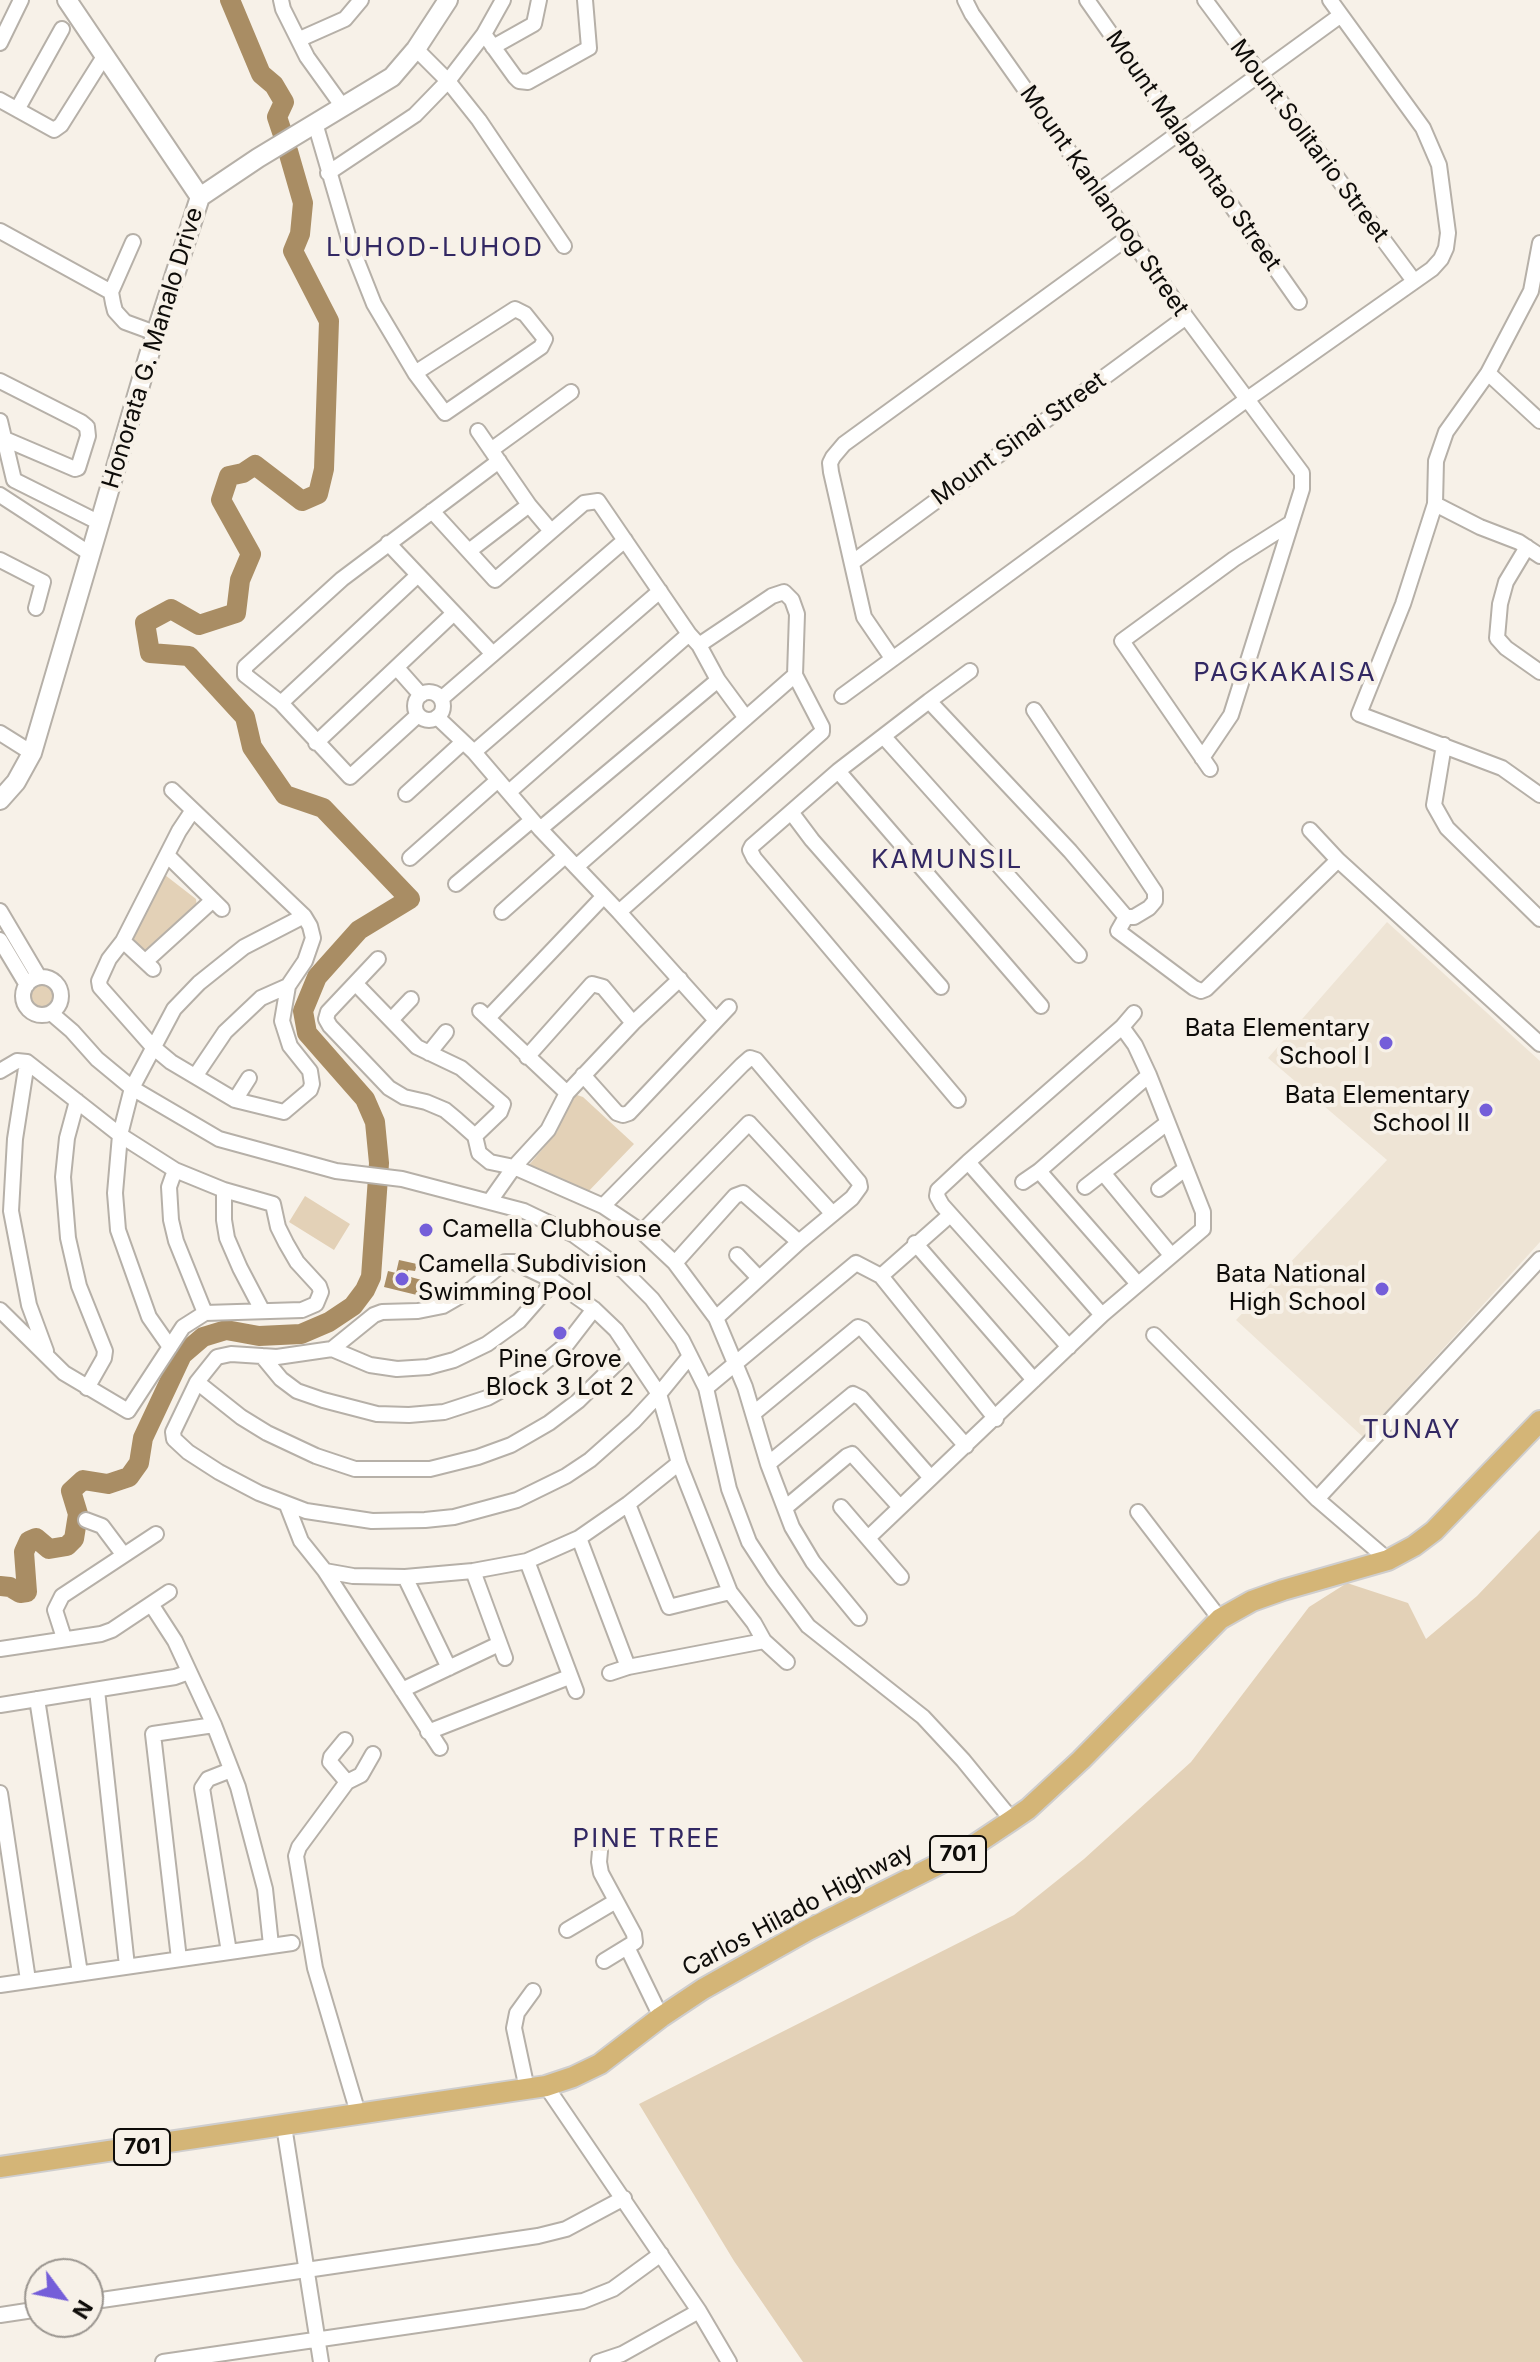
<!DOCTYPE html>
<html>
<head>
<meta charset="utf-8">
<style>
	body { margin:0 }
	#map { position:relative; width:1540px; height:2362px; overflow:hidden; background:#f7f1e8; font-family:Inter,sans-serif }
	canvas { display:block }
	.north { position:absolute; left:24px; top:2258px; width:80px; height:80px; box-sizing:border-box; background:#f7f1e8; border:2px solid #9a958f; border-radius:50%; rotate:122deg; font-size:22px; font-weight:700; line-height:32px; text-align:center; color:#0e0c09 }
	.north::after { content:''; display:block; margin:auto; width:28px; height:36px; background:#745ed9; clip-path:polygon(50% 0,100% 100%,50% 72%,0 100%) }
</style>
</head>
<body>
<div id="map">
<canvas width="1540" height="2362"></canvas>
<div class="north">N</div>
</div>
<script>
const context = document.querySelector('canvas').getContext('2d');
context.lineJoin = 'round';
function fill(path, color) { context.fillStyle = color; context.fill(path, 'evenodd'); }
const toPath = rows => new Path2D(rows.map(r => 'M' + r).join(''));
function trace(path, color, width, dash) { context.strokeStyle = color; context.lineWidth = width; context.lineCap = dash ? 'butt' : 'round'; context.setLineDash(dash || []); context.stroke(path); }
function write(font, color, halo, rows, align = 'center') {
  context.font = font + ' Inter,sans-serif'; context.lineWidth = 8; context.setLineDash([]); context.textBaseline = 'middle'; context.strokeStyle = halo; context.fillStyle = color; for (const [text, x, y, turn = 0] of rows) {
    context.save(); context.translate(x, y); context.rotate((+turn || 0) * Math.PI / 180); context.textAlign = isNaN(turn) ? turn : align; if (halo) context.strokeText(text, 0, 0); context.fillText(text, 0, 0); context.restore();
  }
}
const built = toPath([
	[1387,922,1540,1061,1540,1242,1363,1437,1236,1320,1387,1160,1268,1058]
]);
const green = toPath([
	[165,875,196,899,197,908,145,954,129,942],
	'29 996a12 12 0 1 1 24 0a12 12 0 1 1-24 0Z',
	[577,1095,583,1097,634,1144,584,1196,533,1171,529,1165,557,1132,571,1097],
	[305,1196,350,1224,334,1250,289,1222],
	[1540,1530,1540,2362,803,2362,734,2261,639,2104,1014,1915,1084,1859,1191,1762,1309,1607,1347,1583,1408,1603,1426,1639,1477,1596]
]);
const water = toPath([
	[399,1260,417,1264,415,1271,408,1270,407,1276,429,1282,425,1297,384,1287,388,1271,396,1273]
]);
const river = toPath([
	[230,0,261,74,274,85,284,102,277,117,282,132],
	[0,1586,10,1587,20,1593,27,1592,24,1552,29,1541,36,1538,49,1549,67,1546,74,1539,78,1514,71,1491,83,1480,108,1484,129,1477,139,1463,143,1438,182,1355,203,1337,226,1330,259,1336,301,1334,329,1322,353,1306,365,1290,371,1277,379,1163,375,1122,365,1099,307,1033,303,1011,317,977,359,930,410,899,323,808,285,795,252,747,245,717,189,656,150,653,145,623,171,609,199,625,236,613,240,580,251,554,221,500,229,476,243,473,255,465,302,501,318,494,324,469,329,321,293,251,300,234,303,203,288,151]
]);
const street = toPath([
	[281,0,283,9,307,57,343,107],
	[965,0,972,14,1186,317,1302,473,1302,489,1231,715,1202,758],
	[1087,0,1299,302],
	[1205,0,1414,281],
	[484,34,515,77,519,81,528,82,589,48,585,0],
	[300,39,345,19,361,0],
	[0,43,21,0],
	[493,47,534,24,539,0],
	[416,49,448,81,479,120,564,246],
	[0,100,54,130,61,125,105,55],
	[18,108,62,29],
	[315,123,351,246,374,304,415,373,445,413,541,347,545,339,525,314,515,309,415,373],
	[328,173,415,115,448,81,484,34,503,0],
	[1099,191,1341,15],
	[0,231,111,292],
	[133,242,111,292,113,303,115,311,125,322,155,333],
	[1540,243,1531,291,1488,373,1540,421],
	[1488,373,1446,432,1436,461,1435,504,1403,604,1359,714,1502,768,1540,795],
	[0,381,81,422,87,427,88,436,78,468,75,469,0,437],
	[0,421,14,480,98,522],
	[478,431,529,505],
	[491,450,571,392],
	[0,495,89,553],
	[1435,504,1480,527,1519,542,1540,556],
	[432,511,495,580,584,503,598,501,689,634,699,645,718,680,746,718],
	[388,543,492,653],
	[1527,547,1506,582,1500,604,1497,638,1506,648,1540,672],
	[469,551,529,505,551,531],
	[0,560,43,582,36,608],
	[853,562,1186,317],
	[892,658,864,617,831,472,830,463,833,457,844,444,1130,236],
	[397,668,421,695],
	'415 706a14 14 0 1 1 28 0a14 14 0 1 1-28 0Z',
	[842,696,1246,400,1432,269,1441,259,1446,248,1448,233,1439,165,1423,128,1330,0],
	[441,699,625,540],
	[929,701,970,671],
	[281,703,418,575],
	[1034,710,1155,892,1155,901,1149,908,1134,917,1126,917],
	[418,715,350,777,281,703,245,675,245,667,342,579,499,461],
	[437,717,474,752,540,829,619,912,715,1019],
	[0,733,32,753],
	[884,737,1079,955],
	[316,743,454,613],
	[1444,745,1434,805,1447,828,1540,919],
	[474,752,660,591],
	[1210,769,1122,641,1234,559,1291,523],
	[838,771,1041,1006],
	[172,790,304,916,310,926,313,938,305,961,288,986,282,1021,290,1046,310,1071,312,1084,310,1090,284,1112,235,1100,171,1062,153,1047,100,987,99,981,109,959,123,941,179,831,193,810],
	[509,792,689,634],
	[406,794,463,742],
	[791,812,812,840,941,987],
	[540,829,718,680],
	[1310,830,1338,860,1540,1044],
	[168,856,222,909],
	[410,858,498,780],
	[576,867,795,675],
	[456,884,532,820],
	[0,911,39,977],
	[502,912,565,856],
	[619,912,822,732,822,727,795,675,797,614,792,600,784,592,772,596,699,645],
	[0,940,27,985],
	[123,941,153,969],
	[378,959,328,1012,326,1019,330,1026,389,1088,404,1097,426,1102,445,1110,457,1120,475,1136,479,1153,490,1162,514,1167,603,1206,642,1232,675,1263,716,1318,745,1387,768,1464,792,1527,813,1562,859,1618],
	[147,960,213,900],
	'23 996a19 19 0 1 1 38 0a19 19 0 1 1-38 0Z',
	[356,984,417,1047,461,1068,503,1104,500,1112,475,1136],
	[480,1011,567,1093],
	[51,1013,72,1031,97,1059,132,1088,219,1139,336,1171,402,1179,524,1211,574,1235,624,1271,652,1299,682,1340,706,1388,729,1489,749,1542,773,1579,808,1626,923,1717,963,1760,1012,1820],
	[488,1018,603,897],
	[392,1019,411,999],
	[429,1053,446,1032],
	[527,1057,592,984,603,987,633,1023],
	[27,1062,15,1139,11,1211,29,1305,46,1351],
	[0,1071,17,1061,27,1062,120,1135,175,1170,224,1190,273,1204,278,1227,286,1243,297,1262,319,1286,321,1292,316,1304,302,1310,205,1313,183,1327,128,1411,64,1373,0,1310],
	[196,1075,225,1032,261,998,288,986],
	[583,1075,617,1113,623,1115,629,1113,729,1007],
	[235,1100,249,1078],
	[958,1100,754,858,750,850,752,846,838,771,929,701,1070,851,1126,917,1118,931,1194,988,1201,991,1206,989,1338,860],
	[77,1101,67,1138,63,1177,68,1238,79,1286,105,1351,104,1358,87,1388],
	[968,1162,1102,1315],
	[175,1170,169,1187,171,1220,176,1241,205,1313],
	[1039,1171,1138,1284],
	[1104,1174,1171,1255],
	[1023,1182,1039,1171,1149,1075],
	[1085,1187,1167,1123],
	[1159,1189,1185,1169],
	[224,1190,224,1220,227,1238,240,1268,262,1310],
	[490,1201,514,1167,548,1130,567,1093,633,1023,680,979],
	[603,1206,742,1065,750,1058,756,1060,859,1182,860,1187,852,1198,799,1242,716,1318],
	[642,1232,749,1123,832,1213],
	[915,1243,1034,1380],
	[737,1255,759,1278],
	[675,1263,735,1196,743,1193,799,1242],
	[881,1276,950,1215],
	[1154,1335,1317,1499,1388,1560],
	[170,1347,149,1317,118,1230,115,1193,120,1135,132,1088,174,1009,199,983,244,947,304,916],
	[1069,1347,942,1205,937,1196,938,1190,968,1162,1122,1027,1134,1013],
	[332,1349,370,1365,397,1369,428,1367,454,1360,487,1344,519,1321,554,1281],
	[262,1356,281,1379,297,1391,323,1400,377,1414,409,1415,444,1412,487,1398,529,1375,567,1344,594,1309],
	[690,1356,659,1394,634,1421,590,1460,566,1476,517,1500,454,1517,425,1520,372,1521,306,1511,259,1493,219,1472,188,1452,174,1439,173,1432,197,1382,217,1357,231,1354,277,1357,332,1349,374,1315,382,1312,418,1311,443,1306,469,1291,505,1262,514,1262,554,1281,594,1309,616,1330,659,1394,679,1463,730,1592,754,1623,764,1641,787,1662],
	[197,1382,241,1417,267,1433,316,1456,355,1469,430,1469,478,1457,511,1445,549,1423,578,1401,629,1351],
	[706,1388,856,1263,881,1276,996,1419],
	[754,1413,858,1327,863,1329,966,1446],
	[768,1464,853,1394,861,1398,931,1478],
	[1317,1499,1540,1259],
	[628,1504,669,1607,730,1592],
	[287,1505,301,1541,325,1571,440,1748],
	[841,1507,901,1577],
	[785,1508,847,1456,852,1454,899,1506],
	[1138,1512,1220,1619],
	[86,1520,102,1526,123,1554],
	[579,1538,628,1667],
	[868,1538,1102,1315,1203,1229,1203,1212,1149,1075,1135,1045,1122,1027],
	[527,1561,576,1691],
	[325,1571,353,1576,405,1577,473,1571,527,1561,579,1538,628,1504,679,1463],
	[473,1571,505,1658],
	[405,1577,449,1668],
	[151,1604,175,1641,214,1725,238,1787,265,1889,271,1945],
	[64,1638,55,1610,62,1596,156,1534],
	[0,1649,101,1634,112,1630,169,1592],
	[610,1673,628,1667,764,1641],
	[97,1690,127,1966],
	[402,1690,499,1644],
	[37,1699,80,1973],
	[0,1705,175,1677,189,1672],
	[428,1732,569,1677],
	[345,1740,331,1757,330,1762,347,1782],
	[0,1793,28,1980],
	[600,1851,599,1862,601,1873,634,1934,635,1942,604,1961],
	[567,1930,616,1901],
	[627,1947,661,2017],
	[229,1952,202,1788,208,1779,231,1770],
	[179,1959,153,1734,214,1725],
	[0,1985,292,1943],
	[546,2086,699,2311,729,2362],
	[527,2089,514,2028,517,2013,533,1991],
	[358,2113,315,1968,296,1856,299,1847,347,1782,361,1775,373,1754],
	[284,2126,321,2362],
	[88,2302,538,2236,566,2229,624,2198],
	[0,2315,40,2309],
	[163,2362,583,2301,613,2289,661,2254],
	[598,2362,622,2354,699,2311]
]);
const secondary = toPath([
	[67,0,200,197],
	[0,800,16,782,32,753,148,358,200,197,258,158,392,77,416,49,448,0]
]);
const primary = toPath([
	[0,2167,546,2086,573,2077,600,2064,661,2017,703,1989,808,1930,967,1850,1012,1820,1028,1809,1081,1760,1220,1619,1252,1601,1283,1590,1388,1560,1414,1546,1434,1531,1540,1421]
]);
const markers = [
	[1386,1043,8,"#745ed9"],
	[1486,1110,8,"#745ed9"],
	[426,1230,8,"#745ed9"],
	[402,1279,8,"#745ed9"],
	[1382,1289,8,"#745ed9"],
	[560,1333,8,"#745ed9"]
];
const shields = [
	[958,1854,56],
	[142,2147,56]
];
const shieldNames = [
	["701",958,1854],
	["701",142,2147]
];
const streetNames = [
	["Mount Solitario Street",1309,141,53],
	["Mount Malapantao Street",1193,151,55],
	["Mount Kanlandog Street",1104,201,55],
	["Honorata G. Manalo Drive",153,348,-73],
	["Mount Sinai Street",1019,439,-36],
	["Carlos Hilado Highway",798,1910,-28]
];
const poiNames = [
	["Bata Elementary",1370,1029],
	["School I",1370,1057],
	["Bata Elementary",1470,1096],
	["School II",1470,1124],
	["Camella Clubhouse",442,1230,"left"],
	["Camella Subdivision",418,1265,"left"],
	["Swimming Pool",418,1293,"left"],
	["Bata National",1366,1275],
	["High School",1366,1303],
	["Pine Grove",560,1360,"center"],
	["Block 3 Lot 2",560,1388,"center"]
];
const neighbourhoodNames = [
	["LUHOD-LUHOD",435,248],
	["PAGKAKAISA",1285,673],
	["KAMUNSIL",947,860],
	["TUNAY",1412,1430],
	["PINE TREE",647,1839]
];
fill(built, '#eee4d5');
fill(green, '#e3d1b7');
fill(water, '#a98d64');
trace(river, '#a98d64', 20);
trace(street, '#b6b0a8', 18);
trace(secondary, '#b6b0a8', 22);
trace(primary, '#cfcece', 24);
trace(street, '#fff', 14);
trace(secondary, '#fff', 18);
trace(primary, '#d4b577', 20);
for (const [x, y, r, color] of markers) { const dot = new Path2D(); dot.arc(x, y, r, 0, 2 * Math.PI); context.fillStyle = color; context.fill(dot); trace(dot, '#f7f1e8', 3); }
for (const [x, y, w] of shields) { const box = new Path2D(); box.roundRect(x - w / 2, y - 18, w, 36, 6); context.fillStyle = '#f7f1e8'; context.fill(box); trace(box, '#0e0c09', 2); }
write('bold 22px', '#0e0c09', null, shieldNames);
write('24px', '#0e0c09', '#f7f1e8', streetNames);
write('24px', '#0e0c09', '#f7f1e8', poiNames, 'right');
context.letterSpacing = '2px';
write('26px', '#322863', '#f7f1e8', neighbourhoodNames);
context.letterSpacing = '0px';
</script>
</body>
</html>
